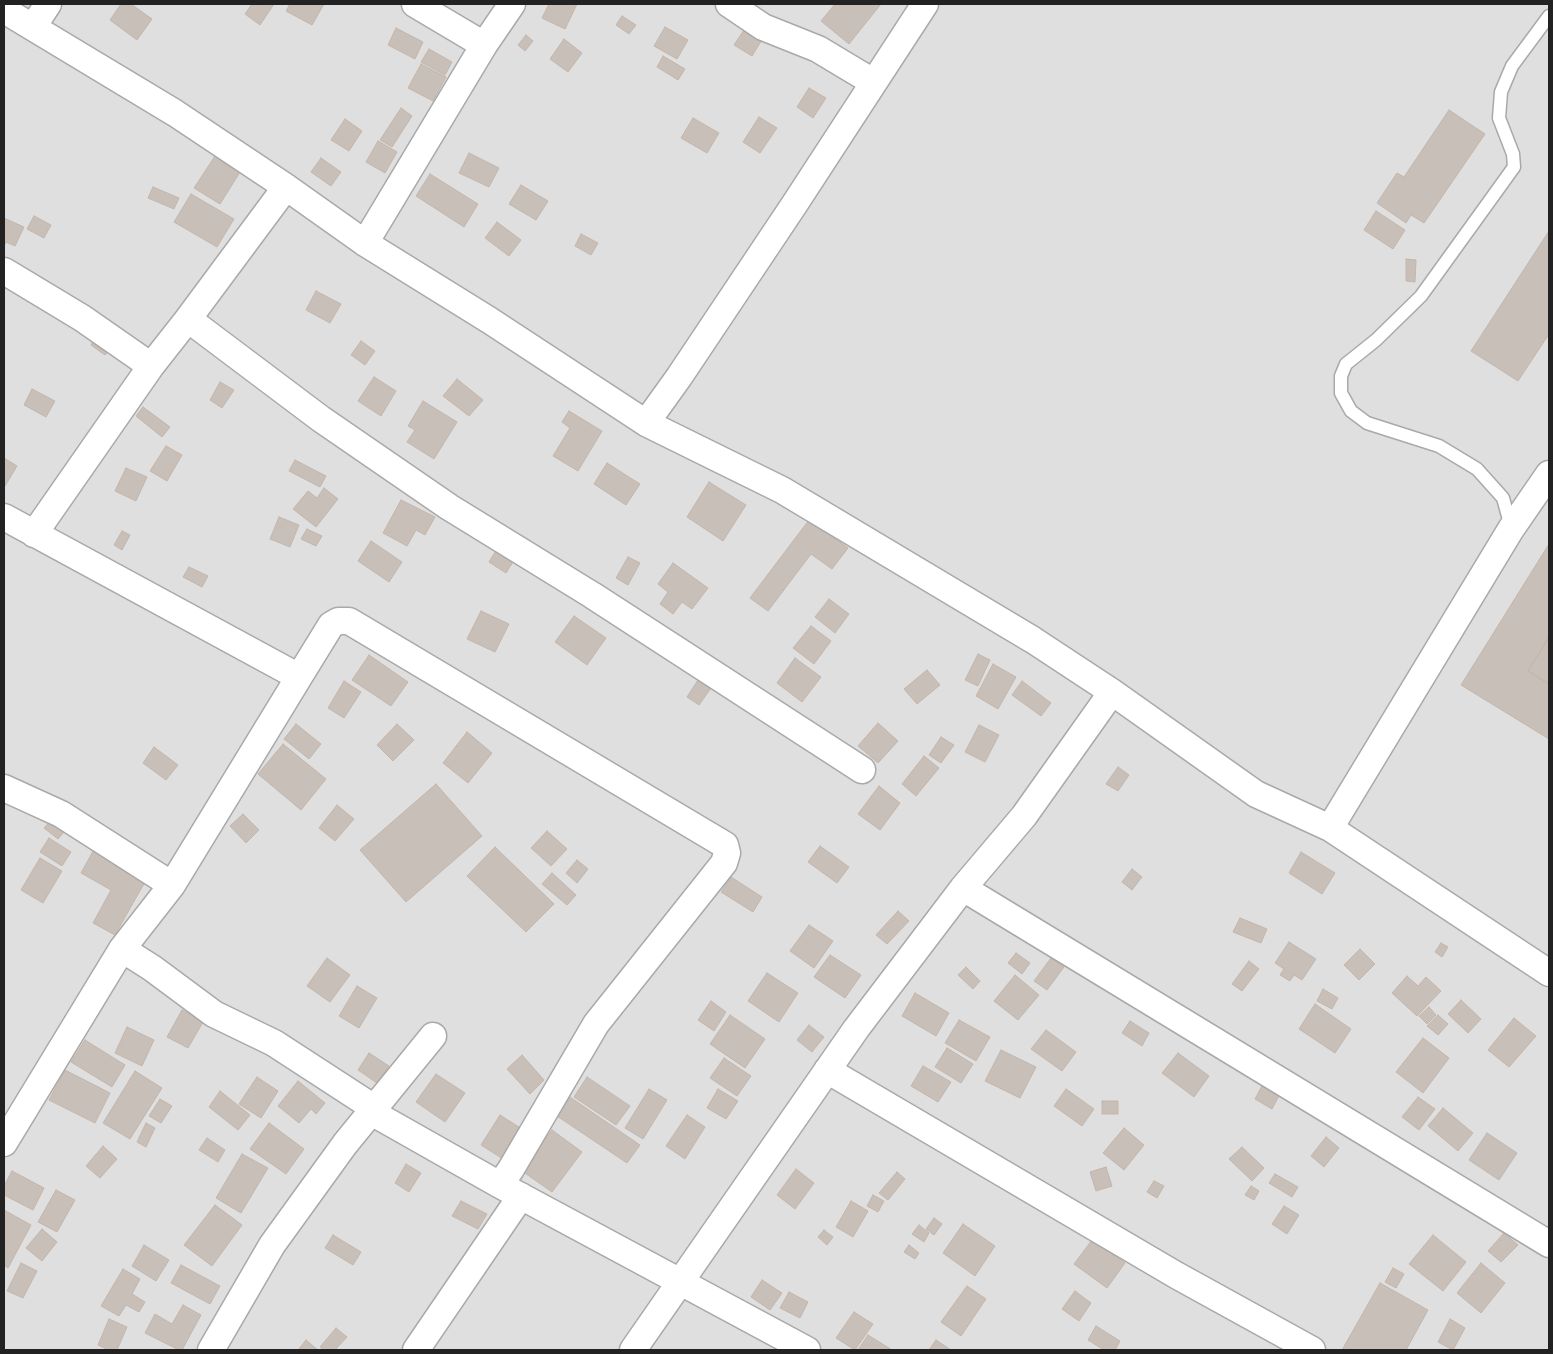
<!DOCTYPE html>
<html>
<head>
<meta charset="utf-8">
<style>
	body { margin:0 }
	#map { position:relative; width:1553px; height:1354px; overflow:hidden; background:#f2efe9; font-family:"PT Sans Narrow",sans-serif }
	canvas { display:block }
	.frame { position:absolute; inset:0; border:5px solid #222; pointer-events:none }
</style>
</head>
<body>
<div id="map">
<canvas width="1553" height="1354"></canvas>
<div class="frame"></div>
</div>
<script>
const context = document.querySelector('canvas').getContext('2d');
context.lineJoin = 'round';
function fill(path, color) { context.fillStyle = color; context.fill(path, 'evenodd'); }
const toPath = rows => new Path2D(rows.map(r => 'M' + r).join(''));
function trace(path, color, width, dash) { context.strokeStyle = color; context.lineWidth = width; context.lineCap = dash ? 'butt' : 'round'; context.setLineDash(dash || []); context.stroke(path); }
const residential = toPath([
	[4,4,1549,4,1549,1350,4,1350]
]);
const building = toPath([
	[121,4,131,4,152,19,137,40,110,20,121,4],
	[252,4,274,4,260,25,245,14,252,4],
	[290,4,324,4,312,25,286,11,290,4],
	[549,4,577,4,565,29,542,18,549,4],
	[835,4,881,4,849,44,821,21,835,4],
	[622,16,636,25,629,34,616,25,622,16],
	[665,27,688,40,677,59,654,46,665,27],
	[746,27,763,38,752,56,734,45,746,27],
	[396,28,423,42,415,59,388,45,396,28],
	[526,35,533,41,525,51,518,45,526,35],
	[564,39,582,53,568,72,550,59,564,39],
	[429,49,452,62,445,75,421,62,429,49],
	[663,56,685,69,678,80,657,67,663,56],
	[421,64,446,77,433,101,408,88,421,64],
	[809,88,826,98,813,118,797,107,809,88],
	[401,108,412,116,392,147,380,140,401,108],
	[1449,110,1485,134,1424,223,1411,215,1406,223,1377,203,1397,173,1404,177,1449,110],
	[759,117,777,128,760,153,743,142,759,117],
	[693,118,719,133,707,153,681,138,693,118],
	[345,119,362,131,349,151,331,140,345,119],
	[378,141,397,152,385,173,366,162,378,141],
	[217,153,242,169,220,204,194,188,217,153],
	[469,153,499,168,489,187,459,173,469,153],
	[321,158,341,172,331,186,311,172,321,158],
	[430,174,478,204,464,227,416,196,430,174],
	[521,185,548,201,536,220,509,204,521,185],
	[153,187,179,198,174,209,148,198,153,187],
	[191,194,234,219,217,247,174,222,191,194],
	[1376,211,1405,230,1393,249,1364,230,1376,211],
	[34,216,51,225,44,238,27,229,34,216],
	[4,218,24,227,15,246,6,242,4,246,4,218],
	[497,222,521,240,509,256,485,238,497,222],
	[1549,231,1549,334,1518,381,1471,351,1549,231],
	[581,234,598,243,591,255,575,246,581,234],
	[1406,259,1416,260,1415,282,1406,281,1406,259],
	[316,291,341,304,330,323,306,310,316,291],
	[95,338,110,348,105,355,91,345,95,338],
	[361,341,375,351,365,365,351,355,361,341],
	[374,377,396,391,381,416,358,401,374,377],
	[457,379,483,400,469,416,443,396,457,379],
	[220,382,234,390,222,408,210,400,220,382],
	[32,389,55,401,46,417,24,405,32,389],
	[423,401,457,422,434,459,407,442,415,430,408,426,423,401],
	[143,407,170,427,162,437,136,416,143,407],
	[569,411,602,431,578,471,553,456,570,428,562,422,569,411],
	[166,446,182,455,167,481,150,471,166,446],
	[4,458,17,466,5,486,4,486,4,458],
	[295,460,326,476,320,487,289,471,295,460],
	[607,463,640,484,626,505,594,484,607,463],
	[126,468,147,477,136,501,115,491,126,468],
	[709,482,746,505,723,541,687,517,709,482],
	[324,488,338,499,316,527,293,509,308,491,317,498,324,488],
	[401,500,435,517,425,535,416,530,407,546,383,533,401,500],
	[279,517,299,525,290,547,270,539,279,517],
	[809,520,848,548,832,569,811,554,768,611,750,598,809,520],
	[307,529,322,536,316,546,301,539,307,529],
	[122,531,130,535,122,550,114,545,122,531],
	[371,541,402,562,389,582,358,561,371,541],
	[1549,544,1549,637,1528,671,1549,684,1549,739,1461,685,1549,544],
	[497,549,514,560,506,573,489,562,497,549],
	[628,557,640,563,628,585,616,578,628,557],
	[673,563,708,588,692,609,682,602,673,614,660,604,668,592,658,584,673,563],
	[189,567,208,576,202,587,183,577,189,567],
	[829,599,849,614,835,633,815,617,829,599],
	[481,611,509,624,495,652,467,639,481,611],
	[574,616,606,638,587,665,555,642,574,616],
	[811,626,831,641,814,664,793,648,811,626],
	[1549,637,1549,684,1528,671,1549,637],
	[978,654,990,660,978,686,965,680,978,654],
	[369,655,408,682,391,706,352,680,369,655],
	[795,658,821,677,802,702,777,683,795,658],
	[993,664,1016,677,998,709,976,696,993,664],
	[927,670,940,685,917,704,904,689,927,670],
	[698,680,711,688,699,705,687,697,698,680],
	[344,681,361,692,344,718,328,708,344,681],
	[1022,681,1051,703,1041,716,1012,695,1022,681],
	[878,723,898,741,878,763,858,746,878,723],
	[296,724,321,744,309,759,284,739,296,724],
	[397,724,414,740,393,761,377,745,397,724],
	[979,725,999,735,985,762,965,752,979,725],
	[467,732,492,753,468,783,443,763,467,732],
	[941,737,954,745,941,763,929,755,941,737],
	[283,744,326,779,301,810,258,774,283,744],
	[154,747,178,765,166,780,143,763,154,747],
	[924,756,939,768,916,796,902,784,924,756],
	[1118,767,1129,775,1118,791,1106,784,1118,767],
	[436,784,482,836,406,902,360,850,436,784],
	[879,786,900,803,880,830,858,814,879,786],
	[337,805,354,819,335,841,319,828,337,805],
	[243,814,259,830,246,843,230,826,243,814],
	[56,815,69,826,58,839,44,828,56,815],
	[547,831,567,849,551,866,531,848,547,831],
	[49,838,71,852,62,866,40,852,49,838],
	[97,844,150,873,115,935,93,923,111,890,81,873,97,844],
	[820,846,849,867,837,883,808,862,820,846],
	[495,847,554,904,526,932,467,876,495,847],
	[1301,852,1335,873,1322,894,1289,873,1301,852],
	[40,858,62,871,43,903,21,890,40,858],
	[577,860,588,869,577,883,566,873,577,860],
	[1132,869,1142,877,1132,890,1122,882,1132,869],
	[552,873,576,895,567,905,542,884,552,873],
	[731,877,762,897,753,912,721,892,731,877],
	[898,911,909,921,887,944,876,935,898,911],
	[1240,918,1267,929,1261,943,1233,932,1240,918],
	[809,925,833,941,814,968,790,951,809,925],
	[1289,942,1316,959,1302,980,1294,975,1290,981,1280,975,1284,969,1275,963,1289,942],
	[1441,943,1448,947,1442,957,1435,952,1441,943],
	[1360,949,1375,964,1359,980,1344,965,1360,949],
	[1016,953,1030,963,1022,974,1008,963,1016,953],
	[830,955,861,975,845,998,814,977,830,955],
	[327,958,350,975,330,1002,307,986,327,958],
	[1051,958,1064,967,1047,990,1034,981,1051,958],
	[1249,961,1259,969,1242,991,1232,984,1249,961],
	[966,967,980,981,973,989,958,975,966,967],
	[767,973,798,993,779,1022,748,1001,767,973],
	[1015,975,1039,995,1018,1020,994,1001,1015,975],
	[1407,976,1418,986,1426,977,1441,991,1417,1016,1392,993,1407,976],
	[357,986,377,998,359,1028,339,1016,357,986],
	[1323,989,1338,998,1332,1009,1317,1001,1323,989],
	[915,993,949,1013,936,1036,902,1016,915,993],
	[1461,1000,1481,1019,1468,1033,1448,1014,1461,1000],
	[711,1001,726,1012,714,1031,698,1020,711,1001],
	[1315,1004,1351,1029,1335,1053,1299,1029,1315,1004],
	[1429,1007,1436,1015,1427,1024,1419,1016,1429,1007],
	[182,1010,203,1022,188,1048,167,1037,182,1010],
	[730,1015,765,1039,745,1068,710,1044,730,1015],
	[1438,1015,1448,1024,1438,1035,1427,1026,1438,1015],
	[1514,1018,1536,1036,1509,1067,1488,1050,1514,1018],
	[959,1020,990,1037,976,1061,945,1043,959,1020],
	[1130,1021,1149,1033,1142,1046,1122,1033,1130,1021],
	[809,1025,824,1037,812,1052,797,1040,809,1025],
	[127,1027,154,1040,142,1066,115,1053,127,1027],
	[1046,1030,1076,1052,1062,1071,1031,1049,1046,1030],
	[1423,1038,1449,1058,1423,1093,1396,1072,1423,1038],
	[85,1040,125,1065,112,1087,71,1062,85,1040],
	[947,1048,973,1064,961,1083,935,1067,947,1048],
	[1001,1050,1036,1067,1020,1098,985,1081,1001,1050],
	[369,1053,389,1066,377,1083,358,1070,369,1053],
	[1178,1053,1209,1076,1194,1097,1162,1073,1178,1053],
	[522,1055,544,1080,530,1094,507,1069,522,1055],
	[724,1058,751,1076,737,1096,710,1078,724,1058],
	[923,1066,951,1082,938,1102,911,1086,923,1066],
	[65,1070,110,1093,95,1123,49,1100,65,1070],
	[135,1071,162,1088,130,1139,103,1123,135,1071],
	[436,1074,465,1093,445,1122,416,1102,436,1074],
	[257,1077,278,1091,261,1118,239,1104,257,1077],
	[587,1077,630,1106,616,1125,574,1097,587,1077],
	[298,1081,325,1103,316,1114,311,1109,299,1123,278,1106,298,1081],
	[1264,1082,1281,1092,1272,1109,1255,1099,1264,1082],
	[649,1089,667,1100,643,1139,625,1128,649,1089],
	[718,1089,738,1101,726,1119,707,1108,718,1089],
	[1066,1089,1094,1109,1082,1126,1054,1106,1066,1089],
	[220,1091,250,1115,238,1130,209,1107,220,1091],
	[570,1097,640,1145,627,1163,557,1116,570,1097],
	[1418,1097,1435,1109,1419,1130,1402,1117,1418,1097],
	[160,1099,172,1106,161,1123,149,1116,160,1099],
	[1102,1101,1118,1101,1118,1114,1102,1114,1102,1101],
	[1443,1108,1473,1133,1458,1151,1428,1126,1443,1108],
	[500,1115,522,1129,503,1159,481,1145,500,1115],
	[687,1115,705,1127,685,1159,666,1146,687,1115],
	[146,1123,155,1128,146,1147,137,1142,146,1123],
	[269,1123,304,1149,286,1174,250,1149,269,1123],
	[1124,1128,1144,1145,1124,1170,1103,1153,1124,1128],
	[552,1130,582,1152,552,1192,522,1171,552,1130],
	[1487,1133,1517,1153,1499,1180,1469,1160,1487,1133],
	[1326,1137,1339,1148,1324,1167,1311,1156,1326,1137],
	[207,1138,225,1150,218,1162,199,1150,207,1138],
	[103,1146,117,1159,100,1178,86,1166,103,1146],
	[1242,1147,1264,1168,1252,1181,1229,1159,1242,1147],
	[242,1154,268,1168,241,1213,216,1198,242,1154],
	[406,1164,421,1173,409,1192,395,1183,406,1164],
	[1106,1167,1112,1186,1096,1191,1090,1172,1106,1167],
	[796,1169,814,1183,795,1209,777,1195,796,1169],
	[12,1171,44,1188,33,1210,4,1195,4,1186,12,1171],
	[897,1172,905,1179,888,1200,879,1193,897,1172],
	[1275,1174,1298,1187,1292,1197,1269,1183,1275,1174],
	[1154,1181,1164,1186,1157,1198,1147,1192,1154,1181],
	[1251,1186,1259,1191,1254,1200,1245,1195,1251,1186],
	[56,1190,75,1200,57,1232,38,1222,56,1190],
	[873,1195,884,1201,878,1212,867,1206,873,1195],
	[461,1201,487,1214,478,1229,452,1216,461,1201],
	[851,1201,868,1211,853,1237,836,1227,851,1201],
	[215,1205,242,1225,212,1266,184,1245,215,1205],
	[1284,1206,1299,1215,1287,1234,1272,1224,1284,1206],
	[4,1210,31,1225,8,1268,4,1265,4,1210],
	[934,1218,942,1224,934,1235,926,1229,934,1218],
	[963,1224,995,1246,975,1276,943,1253,963,1224],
	[919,1225,929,1233,924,1242,912,1234,919,1225],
	[42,1229,57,1242,42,1261,26,1248,42,1229],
	[824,1230,833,1237,827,1245,818,1237,824,1230],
	[1504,1233,1518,1245,1501,1262,1488,1251,1504,1233],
	[333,1235,361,1252,353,1265,325,1248,333,1235],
	[1433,1235,1466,1262,1443,1291,1409,1264,1433,1235],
	[1092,1240,1125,1263,1107,1288,1074,1264,1092,1240],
	[144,1245,169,1260,156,1281,132,1266,144,1245],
	[909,1245,919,1253,915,1259,904,1252,909,1245],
	[21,1263,37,1271,23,1298,7,1291,21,1263],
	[1481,1263,1505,1283,1481,1313,1457,1293,1481,1263],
	[181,1265,220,1286,210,1304,171,1283,181,1265],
	[1393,1268,1404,1274,1396,1288,1385,1282,1393,1268],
	[123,1269,140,1279,132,1294,145,1302,139,1312,126,1305,119,1316,101,1306,123,1269],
	[762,1280,782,1293,770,1310,751,1297,762,1280],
	[1380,1283,1428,1310,1406,1350,1342,1350,1380,1283],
	[967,1286,986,1299,961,1336,941,1322,967,1286],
	[1075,1291,1091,1303,1079,1321,1062,1309,1075,1291],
	[789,1292,808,1302,800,1318,780,1308,789,1292],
	[183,1305,201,1315,182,1350,179,1350,145,1333,155,1314,172,1324,183,1305],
	[854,1312,873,1324,855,1350,836,1338,854,1312],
	[109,1319,127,1327,117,1350,109,1350,98,1345,109,1319],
	[1450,1319,1465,1328,1453,1350,1438,1342,1450,1319],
	[1096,1326,1120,1341,1115,1350,1104,1350,1088,1340,1096,1326],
	[336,1328,347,1337,335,1350,324,1350,320,1347,336,1328],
	[868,1335,892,1350,858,1350,868,1335],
	[306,1340,318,1350,298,1350,306,1340],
	[936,1340,951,1350,929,1350,936,1340]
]);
const lane = toPath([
	[1511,527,1503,498,1477,469,1439,446,1367,423,1351,411,1341,393,1341,376,1346,364,1376,340,1421,296,1514,167,1513,154,1499,118,1501,92,1512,66,1549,16]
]);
const street = toPath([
	[415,4,484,45],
	[729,4,763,27,818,49,873,82],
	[4,10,175,113,286,187,365,243,489,320,646,423,782,490,1033,640,1112,692,1256,794,1330,828,1549,973],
	[33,27,48,4],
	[365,243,484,45,512,4],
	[4,271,82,318,151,366],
	[188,319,321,419,449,507,592,595,862,770],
	[646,423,679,377,794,205,925,4],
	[4,517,299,677,172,885,122,949,4,1143],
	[34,534,151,366,188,319,286,187],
	[299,677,331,625,338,621,349,621,725,845,727,853,724,863,596,1024,511,1169,500,1185],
	[4,788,61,814,172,885],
	[1330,828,1511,529,1549,474],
	[963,888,1549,1244],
	[122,949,152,968,214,1014,274,1043,374,1108],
	[827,1070,1176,1275,1312,1350],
	[371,1112,500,1185,807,1350],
	[211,1350,272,1245,345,1144,433,1036],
	[416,1350,521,1196],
	[633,1350,856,1029,963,888,1024,816,1112,692]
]);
fill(residential, '#e0dfdf');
fill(building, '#c7bfb8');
trace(building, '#c4b6ab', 1);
trace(lane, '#a9a9a9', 15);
trace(street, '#a9a9a9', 29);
trace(lane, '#fff', 12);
trace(street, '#fff', 26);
</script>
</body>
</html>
